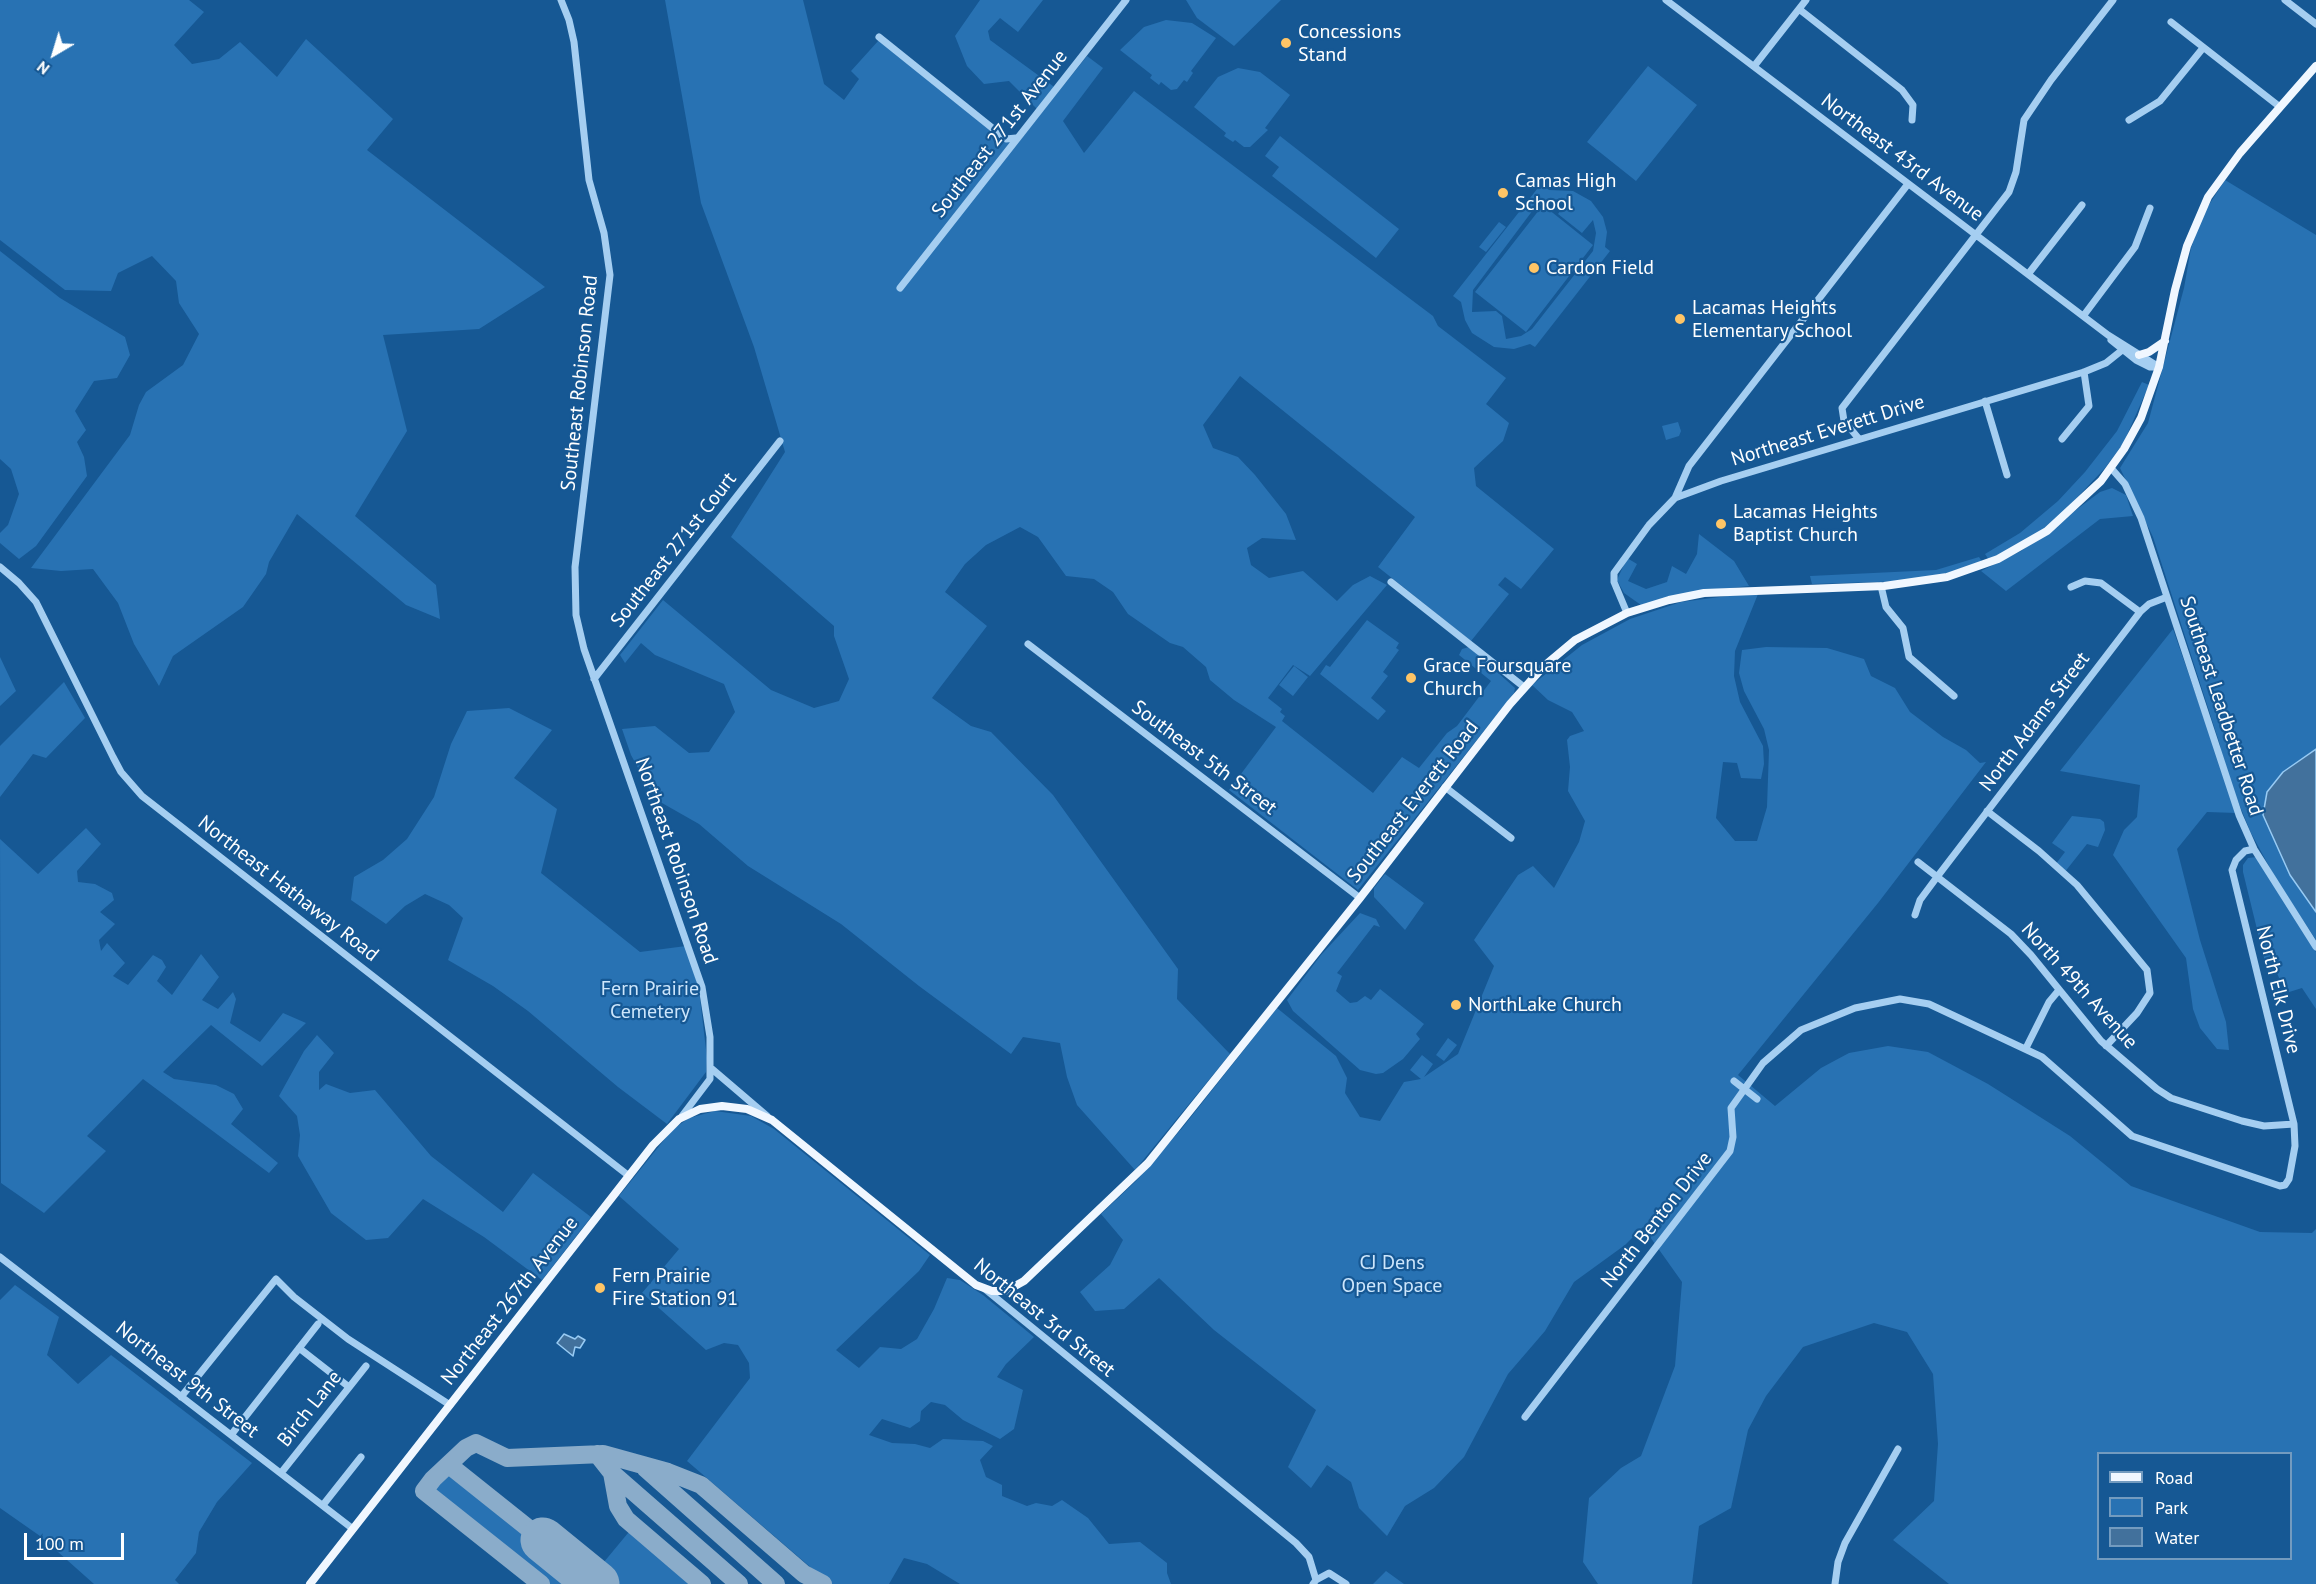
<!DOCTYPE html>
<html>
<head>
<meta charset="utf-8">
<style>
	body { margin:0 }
	#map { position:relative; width:2316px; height:1584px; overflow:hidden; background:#165894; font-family:"PT Sans",sans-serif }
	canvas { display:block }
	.legend { position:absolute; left:2097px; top:1452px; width:195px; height:108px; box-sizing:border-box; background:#165894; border:2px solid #739bbf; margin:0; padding:8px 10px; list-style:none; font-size:18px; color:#fff }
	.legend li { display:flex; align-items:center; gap:12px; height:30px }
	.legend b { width:30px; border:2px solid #739bbf }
	.north { position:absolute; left:24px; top:24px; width:60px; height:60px; -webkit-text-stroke:4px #165894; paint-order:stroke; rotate:218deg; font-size:16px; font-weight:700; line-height:24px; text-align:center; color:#fff }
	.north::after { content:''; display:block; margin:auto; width:21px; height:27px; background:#fff; clip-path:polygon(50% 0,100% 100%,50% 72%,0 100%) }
	.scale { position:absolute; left:24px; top:1533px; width:100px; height:27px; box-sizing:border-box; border:3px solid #fff; border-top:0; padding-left:8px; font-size:18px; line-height:21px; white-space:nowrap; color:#fff; -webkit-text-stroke:4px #165894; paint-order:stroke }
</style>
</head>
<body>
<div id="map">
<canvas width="2316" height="1584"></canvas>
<ul class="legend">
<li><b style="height:8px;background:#f0f7ff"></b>Road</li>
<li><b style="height:16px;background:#2872b3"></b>Park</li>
<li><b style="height:16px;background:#42719c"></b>Water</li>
</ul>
<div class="north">N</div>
<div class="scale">100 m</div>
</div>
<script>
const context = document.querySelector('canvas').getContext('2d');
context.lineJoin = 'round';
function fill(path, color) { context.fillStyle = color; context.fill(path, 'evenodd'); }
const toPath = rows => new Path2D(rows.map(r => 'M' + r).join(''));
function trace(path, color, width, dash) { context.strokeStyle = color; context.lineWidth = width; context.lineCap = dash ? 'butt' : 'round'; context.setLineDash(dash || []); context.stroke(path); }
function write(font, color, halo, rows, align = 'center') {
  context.font = font + ' "PT Sans",sans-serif'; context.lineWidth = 4.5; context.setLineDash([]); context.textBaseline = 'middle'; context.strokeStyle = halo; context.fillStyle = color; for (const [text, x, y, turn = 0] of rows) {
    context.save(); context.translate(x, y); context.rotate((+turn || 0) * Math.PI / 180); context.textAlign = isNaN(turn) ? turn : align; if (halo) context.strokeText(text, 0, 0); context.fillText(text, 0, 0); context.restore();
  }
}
const green = toPath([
	[0,0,189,0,204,12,174,45,192,64,219,59,240,42,277,77,306,39,393,119,367,150,545,287,479,329,383,335,407,431,355,516,436,585,440,619,406,605,297,514,269,562,266,574,243,607,173,656,159,686,134,644,118,603,93,569,61,571,31,568,130,435,139,405,146,392,183,365,199,334,179,303,176,281,152,256,118,273,111,291,65,290,0,240],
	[665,0,803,0,824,84,844,100,859,79,851,71,879,40,1013,145,900,290,1087,56,1103,68,1063,121,1084,153,1134,91,1433,316,1438,326,1506,378,1486,404,1509,423,1503,441,1474,468,1476,486,1554,549,1521,589,1505,577,1498,585,1509,594,1471,641,1378,567,1415,517,1240,376,1203,425,1213,448,1238,457,1255,475,1286,514,1296,540,1262,538,1247,548,1251,565,1269,578,1303,571,1337,601,1353,585,1370,576,1387,585,1310,676,1293,665,1268,698,1282,709,1280,712,1285,716,1282,721,1373,793,1402,757,1419,768,1447,733,1457,726,1491,681,1459,655,1462,649,1469,647,1515,688,1514,693,1358,890,1229,790,1276,727,1234,700,1210,680,1206,667,1183,647,1170,643,1128,614,1113,592,1094,579,1066,576,1038,537,1020,527,986,545,965,564,945,592,987,626,932,698,971,726,991,732,1053,795,1178,969,1177,999,1230,1054,1135,1170,1077,1105,1067,1077,1060,1043,1023,1037,1011,1054,919,986,841,924,748,866,699,824,655,799,631,755,622,729,655,726,689,753,709,752,735,712,724,684,655,655,641,643,625,663,620,655,663,600,771,690,814,708,839,701,849,679,834,636,834,626,731,537,785,452,754,347,701,203],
	[980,0,1043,0,1018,32,1000,18,988,31,990,40,1057,89,1039,111,1009,81,984,84,967,66,955,36],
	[1186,0,1281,0,1234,46,1197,18],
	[1166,20,1192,23,1216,38,1191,71,1193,73,1187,82,1184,80,1177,89,1171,90,1161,82,1159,85,1150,78,1152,75,1120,50,1144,27],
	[1648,66,1697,105,1636,181,1587,142],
	[1238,68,1260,72,1290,95,1265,128,1268,130,1250,147,1244,147,1235,140,1233,142,1224,136,1226,133,1194,107,1218,77],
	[1280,136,1399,229,1376,258,1272,176,1279,167,1265,156],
	[2225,180,2316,235,2316,749,2283,772,2267,792,2263,815,2290,875,2316,912,2316,940,2276,879,2251,833,2222,763,2220,745,2153,537,2120,468,2148,423,2184,288,2191,248,2203,214],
	[1541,184,1549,190,1573,191,1591,201,1603,217,1607,232,1605,247,1610,251,1535,347,1530,344,1514,349,1494,347,1472,333,1465,320,1461,302,1453,296],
	[1559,199,1568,200,1558,214,1582,233,1593,220,1596,233,1593,251,1532,329,1521,336,1506,339,1502,316,1496,311,1472,312,1473,290,1533,210,1547,201],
	[1543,205,1593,245,1526,332,1475,292],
	[1499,222,1506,227,1486,252,1479,247],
	[0,251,60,298,125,337,130,355,117,378,94,381,75,411,86,430,77,442,84,457,87,476,36,546,19,559,0,543,0,533,8,525,19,494,11,469,0,459],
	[2142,382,2149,385,2123,444,2105,468,2053,523,2026,541,1989,560,1985,554,2020,533,2058,501,2085,472,2117,431],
	[1678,422,1681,431,1679,436,1666,440,1662,426],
	[2112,488,2126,495,2133,516,2100,519,2006,591,1981,571,2021,551,2100,492],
	[1699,534,1734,561,1749,586,1692,592,1641,605,1624,593,1617,580,1627,558,1637,564,1628,581,1646,589,1667,582,1672,566,1686,574,1697,554],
	[1979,557,1983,563,1968,569,1907,581,1812,584,1810,576,1936,570],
	[1743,594,1758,594,1735,651,1734,676,1740,702,1763,746,1764,764,1761,779,1741,778,1737,763,1723,762,1716,818,1735,841,1757,841,1767,807,1769,750,1764,729,1744,691,1739,673,1742,650,1766,647,1827,648,1864,659,1871,676,1895,688,1910,712,1943,737,1966,750,1980,763,1986,762,1878,903,1738,1075,1775,1106,1821,1068,1849,1053,1888,1046,1928,1052,1988,1084,2070,1136,2131,1186,2260,1232,2312,1233,2316,1229,2316,1584,1949,1584,1893,1540,1934,1501,1938,1444,1933,1374,1907,1332,1874,1323,1803,1347,1766,1396,1748,1430,1731,1508,1699,1526,1692,1584,1598,1584,1583,1562,1589,1498,1621,1468,1641,1456,1675,1366,1682,1282,1643,1227,1625,1245,1574,1282,1545,1331,1508,1374,1464,1457,1434,1488,1405,1506,1387,1536,1359,1508,1351,1482,1327,1465,1311,1488,1288,1467,1316,1410,1214,1330,1159,1278,1124,1309,1095,1311,1080,1292,1110,1265,1123,1240,1101,1214,1136,1181,1183,1127,1277,1008,1336,1056,1347,1078,1345,1093,1360,1117,1380,1121,1404,1082,1421,1079,1410,1070,1422,1055,1433,1064,1424,1077,1458,1054,1494,966,1474,940,1518,875,1533,866,1554,888,1579,842,1585,821,1568,791,1570,767,1567,740,1570,736,1584,731,1572,712,1548,700,1532,685,1582,645,1630,619,1681,602],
	[2098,1454,2290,1454,2290,1558,2098,1558],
	[1367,620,1399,643,1396,648,1399,650,1383,672,1388,676,1371,698,1386,711,1378,720,1320,674,1326,665,1330,667],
	[2173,629,2237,813,2207,812,2177,849,2200,940,2226,1022,2229,1050,2217,1049,2200,1028,2193,1009,2186,958,2113,855,2124,830,2137,817,2140,785,2060,771],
	[0,657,16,691,0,706],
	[1294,666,1308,677,1293,696,1279,685],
	[64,682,85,718,46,758,33,754,0,797,0,746],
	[509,708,552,730,514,778,557,809,541,873,640,952,686,946,699,990,707,1058,706,1072,667,1124,618,1087,528,1011,493,986,448,960,463,918,449,905,425,894,405,906,386,924,351,900,354,877,383,860,407,839,434,797,451,744,467,711],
	[2072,816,2100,819,2104,822,2105,830,2098,847,2087,844,2064,873,2055,865,2065,852,2052,843],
	[86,828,101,844,77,871,78,882,95,884,112,893,114,900,100,912,115,924,99,940,101,951,107,943,125,963,113,976,128,985,153,955,162,960,166,967,157,981,172,995,201,954,219,977,202,1000,218,1009,233,992,236,999,230,1023,260,1042,283,1013,306,1023,262,1066,211,1025,163,1072,174,1079,216,1085,234,1094,243,1109,231,1124,278,1163,269,1173,143,1079,87,1136,106,1151,44,1213,1,1183,0,839,38,874],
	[2257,857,2316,952,2316,1009,2302,988,2286,993,2275,969,2267,970,2243,872,2243,865,2248,858],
	[1385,874,1424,903,1405,930,1374,897,1374,888],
	[1360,913,1376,919,1380,927,1374,925,1337,973,1342,976,1336,991,1350,1003,1357,1002,1365,996,1371,1000,1380,989,1424,1024,1416,1034,1420,1039,1403,1059,1383,1073,1376,1074,1360,1070,1293,1011,1287,1000,1321,955],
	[317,1035,334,1053,319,1072,319,1090,326,1084,350,1093,375,1090,431,1156,503,1212,533,1173,591,1217,542,1280,484,1237,423,1199,388,1238,366,1240,331,1213,298,1156,300,1135,297,1116,279,1096,304,1051],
	[1448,1038,1457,1045,1444,1061,1436,1055],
	[715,1111,751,1116,774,1129,930,1255,919,1271,836,1350,859,1368,880,1347,901,1349,917,1339,934,1309,947,1278,960,1280,983,1295,1034,1337,1006,1364,997,1377,1023,1390,1014,1429,1000,1439,963,1420,945,1405,931,1402,921,1411,920,1421,910,1428,882,1419,869,1435,892,1443,915,1444,930,1448,943,1439,983,1441,993,1446,980,1460,986,1477,1002,1485,1002,1496,1027,1506,1036,1503,1052,1506,1062,1500,1088,1518,1109,1544,1140,1542,1167,1563,1167,1573,1171,1584,960,1584,927,1564,904,1558,889,1584,830,1584,687,1461,750,1378,749,1363,738,1345,724,1343,706,1350,642,1293,679,1249,619,1196,672,1130,689,1118],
	[15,1285,59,1317,47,1355,78,1384,111,1355,252,1463,217,1502,199,1532,196,1553,175,1580,179,1584,94,1584,40,1536,0,1508,0,1300],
	[448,1474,586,1584,545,1584,445,1507,431,1494,434,1484],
	[633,1527,699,1584,606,1584,594,1574],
	[1386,1571,1404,1584,1373,1584]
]);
const water = toPath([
	[2316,749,2316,912,2290,875,2263,815,2267,792,2283,772,2316,749],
	[564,1334,575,1339,578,1336,585,1340,580,1348,575,1347,573,1356,557,1343,564,1334]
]);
const taxiway = toPath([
	[597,1454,612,1473,739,1584],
	[449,1465,543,1540],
	[645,1468,776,1584],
	[612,1473,618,1506,626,1519,702,1584],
	[541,1584,424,1491,433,1479,466,1448,476,1443,507,1458,603,1454,668,1472,701,1485,804,1574,823,1584]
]);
const runway = toPath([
	[543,1540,597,1584]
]);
const minor = toPath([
	[561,0,569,20,574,42,589,180,604,233,610,275,575,567,576,615,584,649,702,987,710,1037,710,1079,682,1116],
	[1666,0,2108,335,2159,367],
	[2285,0,2316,24],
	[1799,9,1902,90,1913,105,1912,120],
	[2171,22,2280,107],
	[879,37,1006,139,1016,138],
	[1755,65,1806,0],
	[2129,120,2160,101,2203,48],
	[2029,273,2082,205],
	[900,288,1126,0],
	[2084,315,2135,247,2150,208],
	[2111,340,2136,360,2150,367,2159,367],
	[1985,401,2007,475],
	[1859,439,1844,421,1842,408,2009,192,2016,172,2024,120,2051,80,2113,0],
	[2062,439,2089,406,2084,372],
	[2111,468,2125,484,2141,518,2239,815,2254,849,2316,947],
	[1675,498,1689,466,1908,184],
	[0,567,19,583,36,602,113,757,121,772,142,796,629,1176],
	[1391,582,1524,687],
	[1881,586,1886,607,1903,628,1909,657,1954,696],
	[2071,587,2085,581,2101,583,2140,612],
	[1627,613,1614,582,1614,573,1649,525,1675,498,1721,481,2084,372,2106,363,2121,351],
	[1028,644,1360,898],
	[594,679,780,441],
	[1445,787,1511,838],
	[1987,811,2039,851,2077,885,2147,970,2150,993,2137,1013,2106,1046],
	[1918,862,2011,934,2031,955,2101,1041,2157,1089,2171,1098,2242,1121,2264,1126,2294,1124],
	[1915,915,1920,900,1937,877,2140,612,2149,604,2167,597],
	[2026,1048,2049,1002,2059,990],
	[712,1069,767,1116],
	[1734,1081,1757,1099],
	[0,1257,353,1529],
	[985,1289,1296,1543,1309,1557,1316,1580],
	[299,1348,349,1387],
	[181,1397,276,1279,294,1297,348,1339,450,1405],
	[1525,1417,1730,1151,1733,1137,1731,1108,1763,1063,1801,1030,1855,1008,1900,999,1929,1004,2042,1057,2132,1136,2280,1186,2285,1185,2289,1179,2295,1146,2294,1124,2232,870,2236,860,2245,851,2254,849],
	[231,1435,318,1324],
	[281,1473,366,1366],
	[323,1505,361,1457],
	[1313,1584,1316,1580,1329,1573,1346,1584],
	[1835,1584,1838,1562,1845,1543,1898,1449]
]);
const major = toPath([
	[2139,355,2149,352,2165,341],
	[310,1584,653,1145,679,1119,700,1109,722,1106,747,1109,772,1120,976,1285,992,1291,1006,1291,1024,1281,1148,1163,1360,898,1510,704,1544,666,1575,640,1627,613,1669,600,1704,593,1884,586,1947,577,1998,559,2047,531,2101,481,2124,449,2141,418,2159,367,2175,290,2187,246,2208,197,2240,153,2316,66]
]);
const markers = [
	[1286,43,6,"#ffc566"],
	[1503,193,6,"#ffc566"],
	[1534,268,6,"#ffc566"],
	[1680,319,6,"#ffc566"],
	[1721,524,6,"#ffc566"],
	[1411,678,6,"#ffc566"],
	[1456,1005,6,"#ffc566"],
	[600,1288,6,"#ffc566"]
];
const poiNames = [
	["Concessions",1298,32],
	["Stand",1298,55],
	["Camas High",1515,181],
	["School",1515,204],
	["Cardon Field",1546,268],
	["Lacamas Heights",1692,308],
	["Elementary School",1692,331],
	["Lacamas Heights",1733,512],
	["Baptist Church",1733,535],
	["Grace Foursquare",1423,666],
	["Church",1423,689],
	["NorthLake Church",1468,1005],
	["Fern Prairie",612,1276],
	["Fire Station 91",612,1299]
];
const streetNames = [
	["Southeast 271st Avenue",1000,134,-52],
	["Northeast 43rd Avenue",1902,158,37],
	["Southeast Robinson Road",580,383,-84],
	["Northeast Everett Drive",1828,431,-17],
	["Southeast 271st Court",674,550,-52],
	["Southeast Leadbetter Road",2221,706,72],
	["North Adams Street",2035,722,-53],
	["Southeast 5th Street",1204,758,37],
	["Southeast Everett Road",1413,802,-52],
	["Northeast Robinson Road",676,861,71],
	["Northeast Hathaway Road",288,889,38],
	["North 49th Avenue",2079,986,48],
	["North Elk Drive",2278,990,76],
	["North Benton Drive",1657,1220,-52],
	["Northeast 267th Avenue",510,1301,-52],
	["Northeast 3rd Street",1044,1318,39],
	["Northeast 9th Street",187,1380,38],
	["Birch Lane",310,1409,-52]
];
const parkNames = [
	["Fern Prairie",650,989],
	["Cemetery",650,1012],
	["CJ Dens",1392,1263],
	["Open Space",1392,1286]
];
fill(green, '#2872b3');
fill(water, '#42719c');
trace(water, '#98cbf4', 1.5);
trace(taxiway, '#8aacca', 18);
trace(runway, '#8aacca', 45);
trace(minor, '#a5cef1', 7);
trace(major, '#f0f7ff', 8);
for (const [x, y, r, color] of markers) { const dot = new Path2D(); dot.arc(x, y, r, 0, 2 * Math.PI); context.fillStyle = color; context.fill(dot); trace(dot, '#165894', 2); }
write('20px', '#fff', '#165894', poiNames, 'left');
write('20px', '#fff', '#165894', streetNames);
write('20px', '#cde6fc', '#165894', parkNames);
</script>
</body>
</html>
